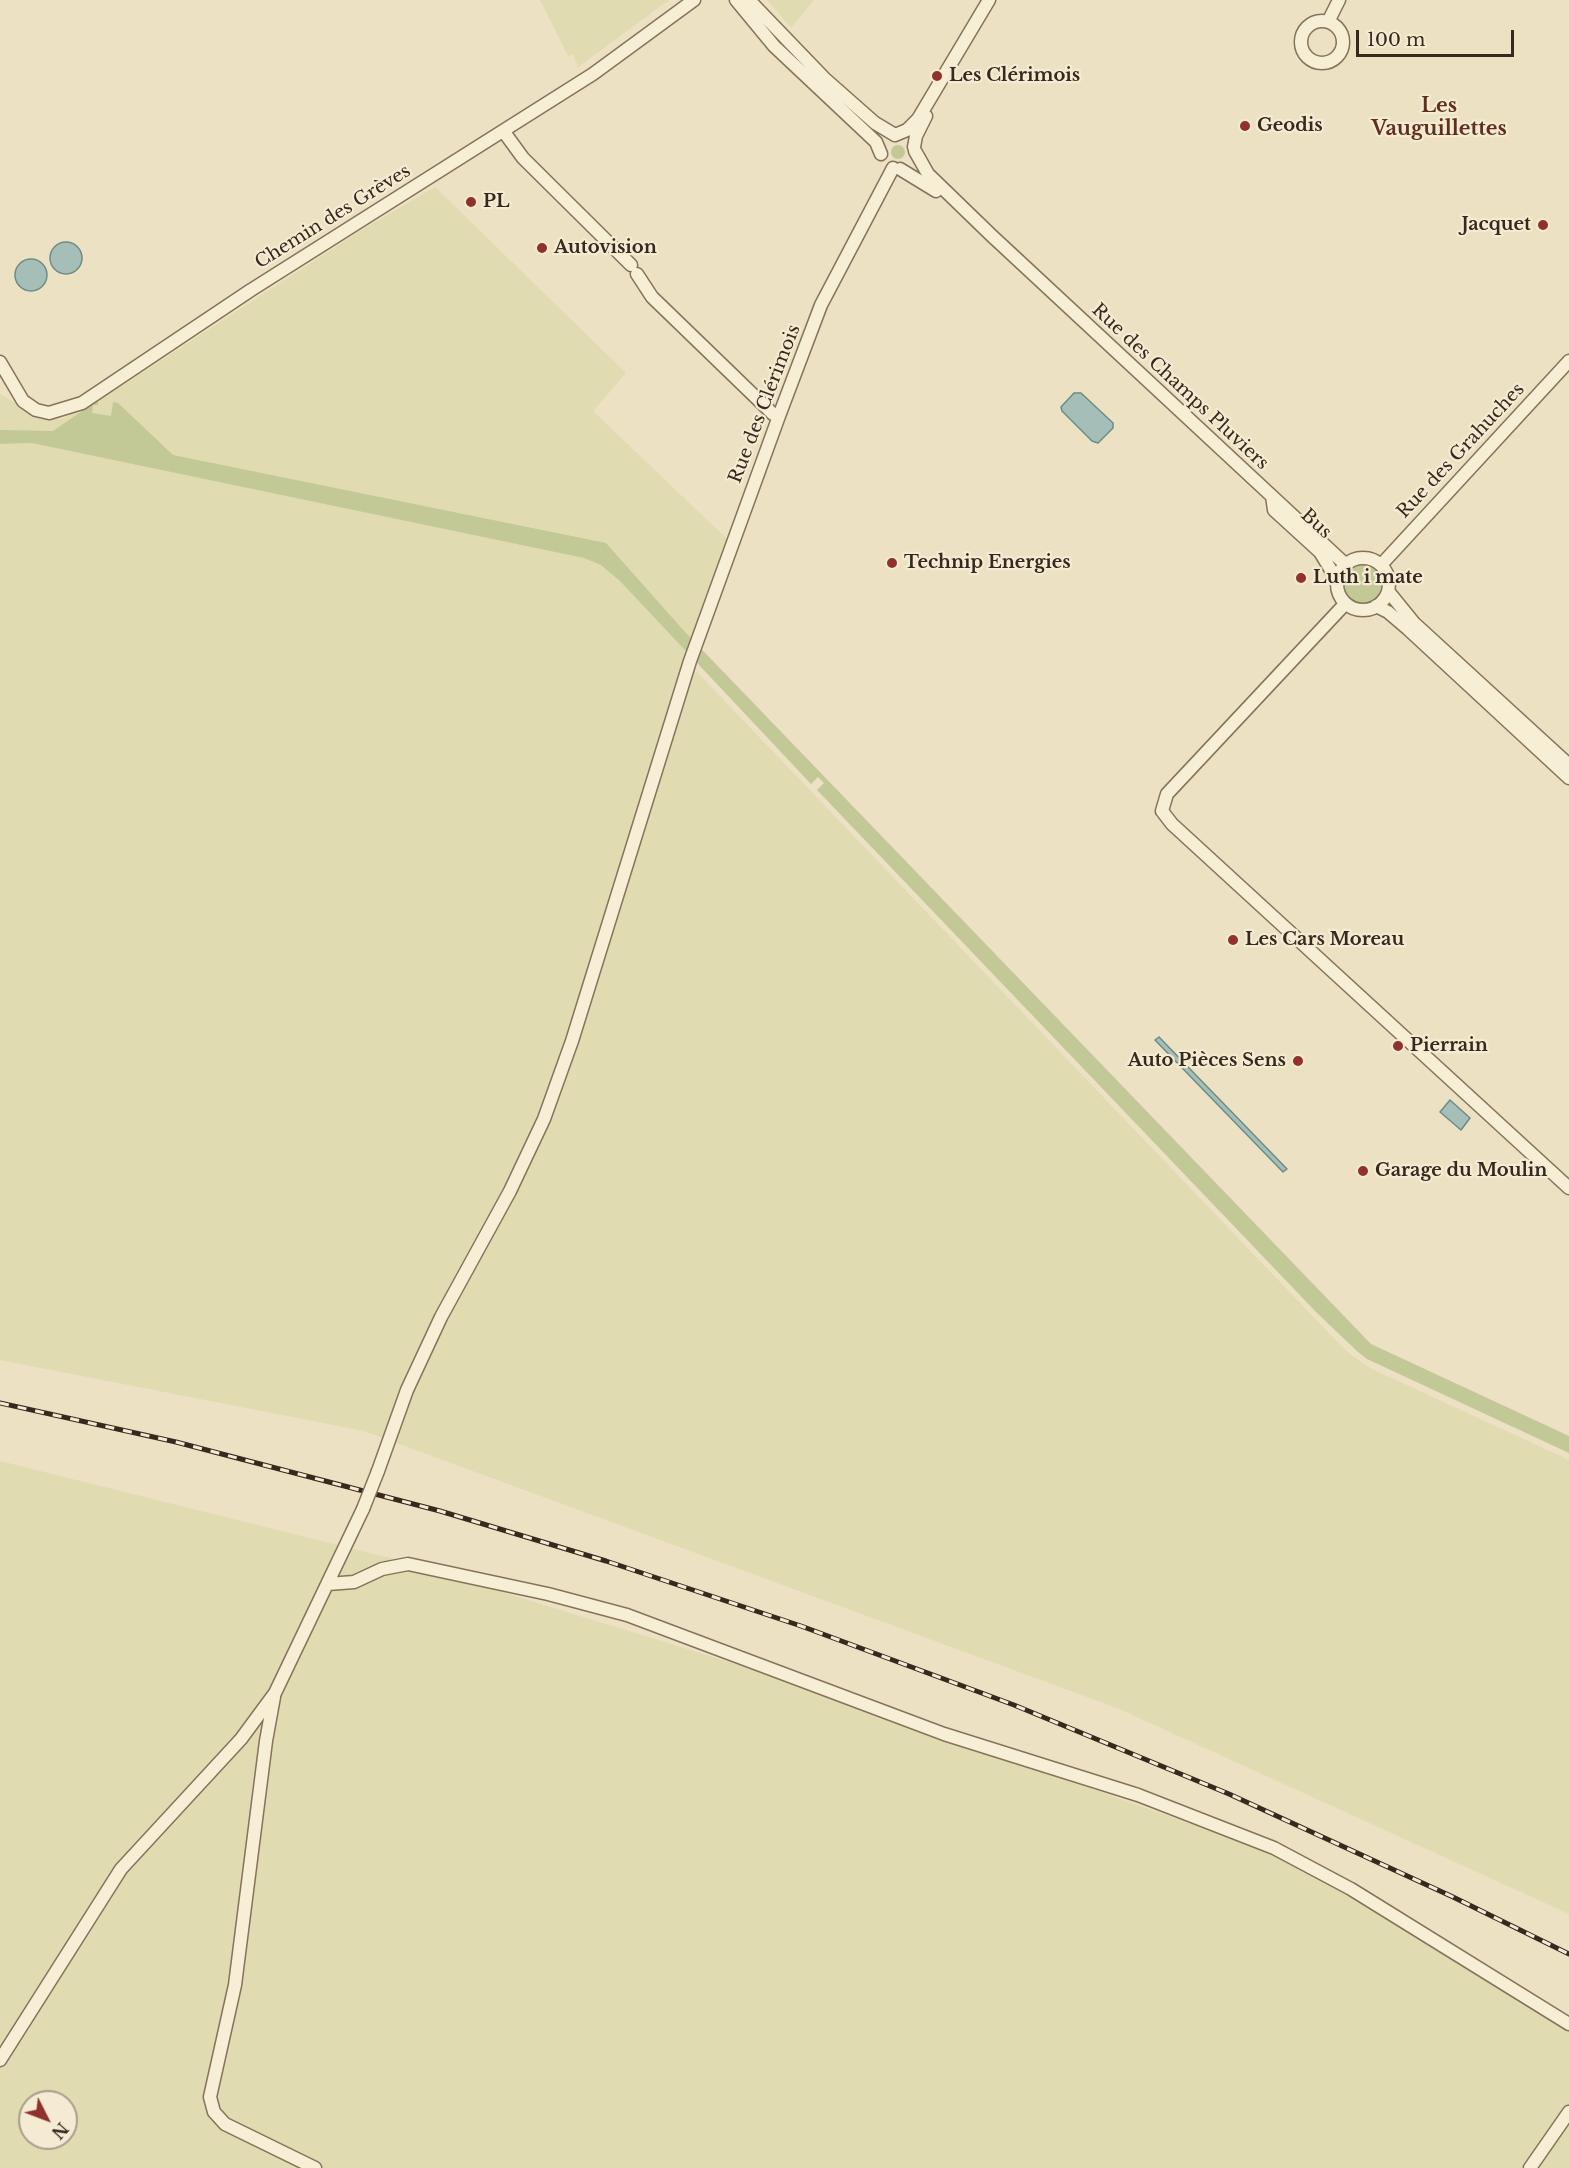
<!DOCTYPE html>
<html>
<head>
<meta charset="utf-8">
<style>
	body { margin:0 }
	#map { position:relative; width:1569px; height:2168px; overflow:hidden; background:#ece1c3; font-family:"Libre Baskerville",serif }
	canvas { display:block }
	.north { position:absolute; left:18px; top:2090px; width:60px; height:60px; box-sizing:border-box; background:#f4ebd2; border:2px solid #a89e8a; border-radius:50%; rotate:132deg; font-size:16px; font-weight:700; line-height:24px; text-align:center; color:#362a1e }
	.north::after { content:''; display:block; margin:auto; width:21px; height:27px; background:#91312d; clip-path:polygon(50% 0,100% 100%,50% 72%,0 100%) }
	.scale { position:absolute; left:1356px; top:30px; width:158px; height:27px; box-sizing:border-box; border:3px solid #362a1e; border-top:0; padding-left:8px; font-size:18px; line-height:21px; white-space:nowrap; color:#362a1e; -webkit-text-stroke:4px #f4ebd2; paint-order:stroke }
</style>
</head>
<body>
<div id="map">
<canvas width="1569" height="2168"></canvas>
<div class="north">N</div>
<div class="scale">100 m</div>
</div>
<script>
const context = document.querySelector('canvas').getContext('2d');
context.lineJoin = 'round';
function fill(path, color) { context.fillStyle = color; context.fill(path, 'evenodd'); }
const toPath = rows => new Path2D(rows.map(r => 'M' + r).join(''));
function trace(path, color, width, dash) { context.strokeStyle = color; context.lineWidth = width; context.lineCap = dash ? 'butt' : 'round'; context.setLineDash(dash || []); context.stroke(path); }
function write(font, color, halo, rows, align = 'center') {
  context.font = font + ' "Libre Baskerville",serif'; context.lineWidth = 4.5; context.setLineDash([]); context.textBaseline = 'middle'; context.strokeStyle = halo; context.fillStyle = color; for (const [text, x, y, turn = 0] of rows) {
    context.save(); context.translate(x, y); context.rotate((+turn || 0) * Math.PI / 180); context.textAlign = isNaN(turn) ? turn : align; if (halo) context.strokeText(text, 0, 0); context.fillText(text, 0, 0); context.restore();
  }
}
const farmland = toPath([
	[540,0,669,0,578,67,573,54,568,56],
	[767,0,814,0,791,28],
	[435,187,626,373,593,411,727,539,684,667,697,672,1346,1351,1370,1368,1569,1460,1569,1914,1117,1708,364,1431,0,1360,0,394,42,418,63,419,123,385,360,231],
	[0,1461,398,1560,762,1672,1281,1856,1349,1894,1569,2030,1569,2168,0,2168],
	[30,2102,66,2102,66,2138,30,2138]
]);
const green = toPath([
	'891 152a7 7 0 1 1 14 0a7 7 0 1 1-14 0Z',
	[98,400,98,405,93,405,92,413,111,416,113,402,118,403,173,455,606,543,685,632,1371,1344,1569,1436,1569,1453,1367,1359,1358,1352,1317,1313,817,790,824,783,818,777,811,784,620,581,601,565,584,558,32,443,0,444,0,430,53,431],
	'1344 584a19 19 0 1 1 38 0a19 19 0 1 1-38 0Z'
]);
const water = toPath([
	'50 258a16 16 0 1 1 32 0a16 16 0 1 1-32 0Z',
	'15 275a16 16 0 1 1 32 0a16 16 0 1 1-32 0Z',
	[1074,393,1081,393,1113,423,1113,428,1098,443,1092,441,1062,411,1061,407,1074,393],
	[1159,1037,1287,1169,1283,1172,1155,1040,1159,1037],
	[1450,1100,1470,1118,1461,1130,1440,1112,1450,1100]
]);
const minor = toPath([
	[736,0,774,46,876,142,881,154],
	[749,0,824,78,875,123,895,135,907,130,918,119,989,0],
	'1301 42a21 21 0 1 1 42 0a21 21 0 1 1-42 0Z',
	[1328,22,1339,0],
	[504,132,523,158,631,265],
	[914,147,916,136,926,116],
	[915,151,928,174,991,235,1346,565],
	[900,169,936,191],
	[637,274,652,297,773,414,779,416],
	[0,362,23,401,36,410,49,413,82,403,251,290,593,74,694,0],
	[1272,496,1274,510,1320,552,1337,580],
	'1337 584a26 26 0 1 1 52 0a26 26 0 1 1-52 0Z',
	[1381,565,1569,361],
	[1388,591,1414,623,1569,765],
	[1345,604,1167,794,1162,811,1172,824,1569,1188],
	[1376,606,1388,612,1408,629,1569,778],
	[378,1471,407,1390,441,1317,510,1191,544,1119,572,1041,690,661,779,416,821,305,893,168],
	[328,1584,354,1582,382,1569,408,1564,548,1594,627,1615,944,1734,1138,1795,1274,1848,1351,1889,1569,2024],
	[274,1697,266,1741,235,1985,210,2097,214,2112,225,2124,315,2168],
	[0,2060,121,1869,241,1739,275,1693,363,1509],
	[1530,2168,1569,2112]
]);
const rail = toPath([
	[0,1403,176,1442,440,1511,606,1561,801,1626,1014,1705,1229,1794,1453,1897,1569,1954]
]);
const minorBridge = toPath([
	[363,1509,378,1471]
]);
const markers = [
	[937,76,6,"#91312d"],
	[1245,126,6,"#91312d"],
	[471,202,6,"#91312d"],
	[1543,225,6,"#91312d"],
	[542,248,6,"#91312d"],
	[892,563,6,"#91312d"],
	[1301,578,6,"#91312d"],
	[1233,940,6,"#91312d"],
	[1398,1046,6,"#91312d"],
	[1298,1061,6,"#91312d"],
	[1363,1171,6,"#91312d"]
];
const poiNames = [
	["Les Clérimois",949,76],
	["Geodis",1257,126],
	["PL",483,202],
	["Jacquet",1531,225,"right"],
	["Autovision",554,248],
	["Technip Energies",904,563],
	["Luth i mate",1313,578],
	["Les Cars Moreau",1245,940],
	["Pierrain",1410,1046],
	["Auto Pièces Sens",1286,1061,"right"],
	["Garage du Moulin",1375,1171]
];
const streetNames = [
	["Chemin des Grèves",333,217,-32],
	["Rue des Champs Pluviers",1180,387,43],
	["Rue des Clérimois",765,404,-69],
	["Rue des Grahuches",1461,451,-47],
	["Bus",1316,524,43]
];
const neighbourhoodNames = [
	["Les",1439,106],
	["Vauguillettes",1439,129]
];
fill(farmland, '#e1dbb1');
fill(green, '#c2c997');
fill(water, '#a5bfb8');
trace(water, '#6c8c86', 1.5);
trace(minor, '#85735b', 15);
trace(minor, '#f7eed6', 12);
trace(rail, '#362a1e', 5);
trace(rail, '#f4ebd2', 3, [9]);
trace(minorBridge, '#85735b', 15, []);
trace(minorBridge, '#f7eed6', 12);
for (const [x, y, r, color] of markers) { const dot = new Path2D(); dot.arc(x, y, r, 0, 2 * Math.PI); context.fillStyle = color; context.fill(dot); trace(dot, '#f4ebd2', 2); }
write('bold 18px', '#362a1e', '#f4ebd2', poiNames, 'left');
write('18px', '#362a1e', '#f4ebd2', streetNames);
write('bold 20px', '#60301f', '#f4ebd2', neighbourhoodNames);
</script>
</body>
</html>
